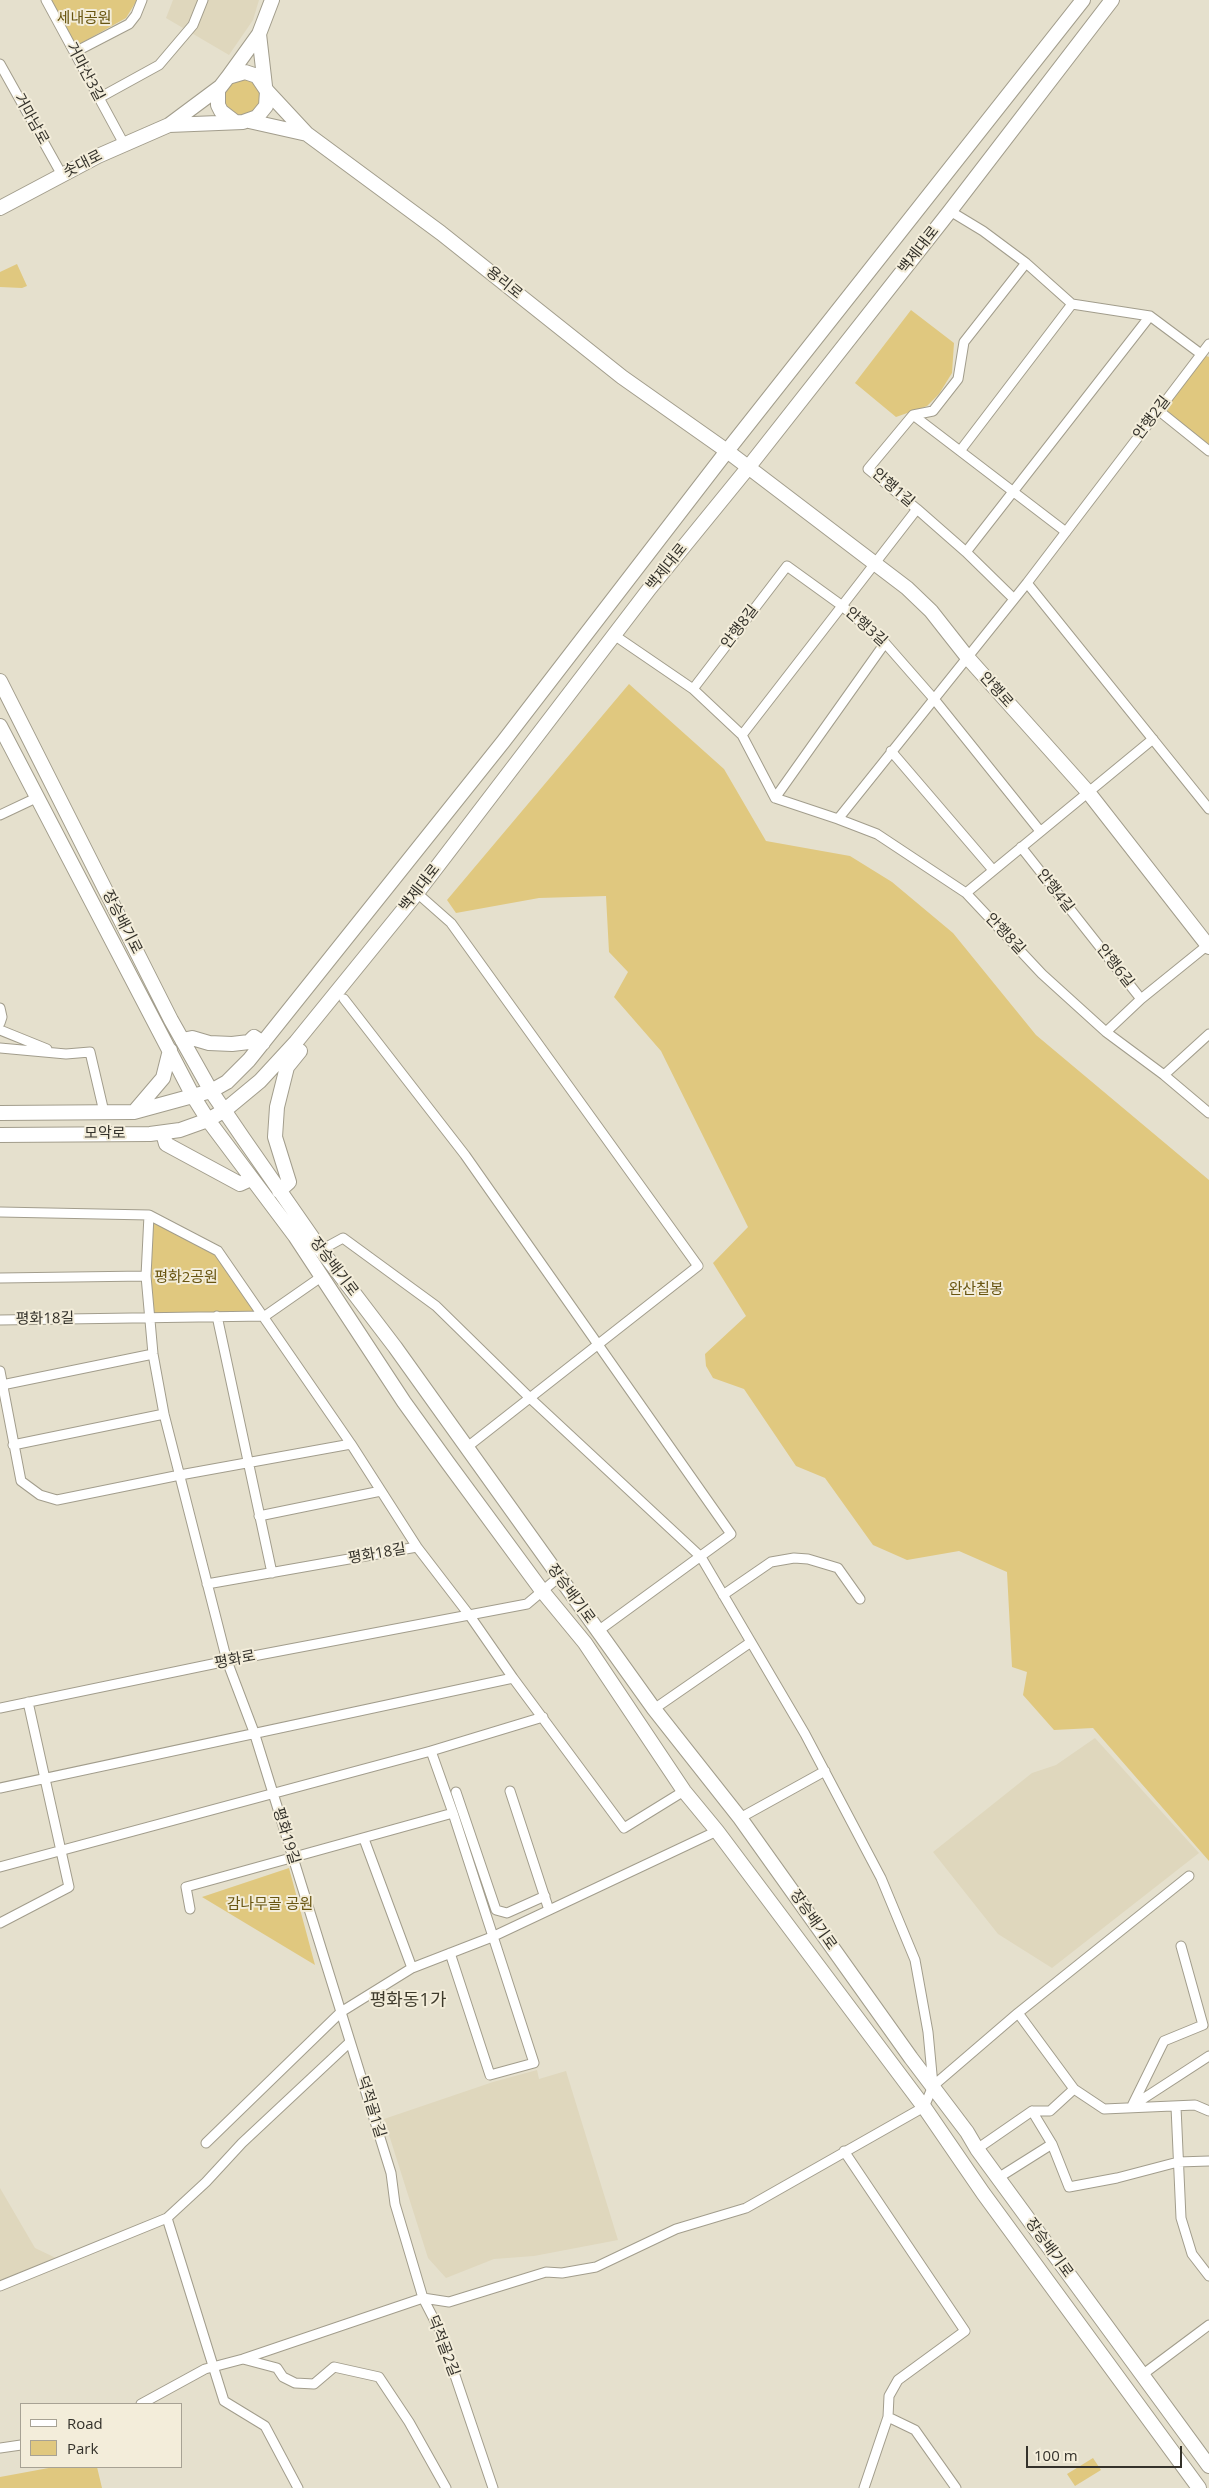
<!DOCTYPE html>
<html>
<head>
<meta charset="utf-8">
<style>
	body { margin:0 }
	#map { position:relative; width:1209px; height:2488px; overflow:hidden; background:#e5e0cd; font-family:"Open Sans",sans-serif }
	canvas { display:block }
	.legend { position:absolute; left:20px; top:2403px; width:162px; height:65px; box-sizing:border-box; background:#f3edda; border:1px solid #a7a294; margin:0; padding:6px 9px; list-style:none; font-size:15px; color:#34322b }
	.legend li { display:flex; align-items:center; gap:10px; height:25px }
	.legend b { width:25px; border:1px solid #a7a294 }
	.scale { position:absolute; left:1026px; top:2446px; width:156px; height:22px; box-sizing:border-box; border:2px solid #34322b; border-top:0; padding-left:6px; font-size:15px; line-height:18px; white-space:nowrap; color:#34322b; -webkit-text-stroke:4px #f3edda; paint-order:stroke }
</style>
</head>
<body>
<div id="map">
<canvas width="1209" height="2488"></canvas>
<ul class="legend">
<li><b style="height:6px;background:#fff"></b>Road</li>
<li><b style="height:14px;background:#e0c87f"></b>Park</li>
</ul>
<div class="scale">100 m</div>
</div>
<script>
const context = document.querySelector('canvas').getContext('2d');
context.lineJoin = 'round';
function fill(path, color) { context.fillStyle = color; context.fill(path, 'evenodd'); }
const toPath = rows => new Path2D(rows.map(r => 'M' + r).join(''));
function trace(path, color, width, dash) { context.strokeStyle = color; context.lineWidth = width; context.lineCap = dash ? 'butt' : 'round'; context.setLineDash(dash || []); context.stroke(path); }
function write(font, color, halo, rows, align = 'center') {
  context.font = font + ' "Open Sans","Noto Sans KR",sans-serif'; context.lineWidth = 4; context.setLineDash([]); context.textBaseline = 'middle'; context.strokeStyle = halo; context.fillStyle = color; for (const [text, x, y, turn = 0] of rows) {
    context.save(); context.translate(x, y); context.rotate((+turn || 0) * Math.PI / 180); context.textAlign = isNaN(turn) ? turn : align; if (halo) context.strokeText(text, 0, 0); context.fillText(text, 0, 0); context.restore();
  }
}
const built = toPath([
	[173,0,259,0,253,20,229,55,166,18],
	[1095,1738,1199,1853,1052,1968,998,1934,933,1852,1032,1773,1056,1765],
	[537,2070,539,2079,566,2071,618,2240,534,2256,494,2259,446,2278,428,2258,384,2119,493,2082],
	[0,2188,35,2248,58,2259,0,2281]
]);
const green = toPath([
	[51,0,137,0,126,18,76,46],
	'224 97a19 19 0 1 1 38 0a19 19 0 1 1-38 0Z',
	[17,264,27,286,22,288,0,287,0,272],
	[911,310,954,343,952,373,939,394,927,406,896,417,855,383],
	[1201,354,1209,357,1209,451,1158,410],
	[629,684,724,769,766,841,850,856,892,882,953,933,1036,1035,1209,1180,1209,1861,1093,1728,1054,1730,1023,1695,1027,1672,1012,1667,1007,1572,959,1551,907,1560,873,1545,825,1478,796,1466,744,1389,713,1378,706,1366,705,1354,746,1316,713,1263,748,1227,661,1051,614,997,628,972,609,952,606,896,539,898,456,913,447,900],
	[149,1215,218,1251,265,1316,150,1317],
	[289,1868,315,1965,202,1897],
	[1093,2458,1101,2470,1075,2486,1067,2474],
	[54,2467,97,2467,102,2488,0,2488,0,2477]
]);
const street = toPath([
	[46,0,124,144],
	[75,52,129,24,136,15,142,0],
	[0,64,62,175],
	[99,98,159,65,193,25,203,0],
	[950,211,983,231,1026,263,1072,304,1150,316,1201,354],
	[1158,410,1209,451],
	[913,415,1066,532],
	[960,451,1072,304],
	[917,509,966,552,1014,599],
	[966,552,1150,316],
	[1027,583,1209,809],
	[614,635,693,689,742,735,775,798,838,819,877,834,966,893,1042,974,1106,1032,1164,1075,1209,1113],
	[693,689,787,566,841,605,885,643,934,699,1040,831],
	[742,735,917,509,868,469,913,415,933,411,958,379,964,342,1026,263],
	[891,751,993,870],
	[775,798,885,643],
	[0,815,36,798],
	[838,819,1027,583,1209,344],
	[1021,847,1141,999],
	[417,893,451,923,698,1266,466,1448],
	[966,893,1153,739],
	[344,999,465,1155,731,1534,598,1631],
	[0,1008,2,1017,0,1023],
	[0,1030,47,1049],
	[1106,1032,1141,999,1209,944],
	[0,1048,66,1054,90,1052,104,1112],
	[1164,1075,1209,1034],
	[0,1212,149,1215,218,1251,351,1444,417,1547,470,1616,513,1678,624,1828,684,1791],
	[149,1215,146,1276,153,1354,164,1414,227,1661,254,1732,391,2173,395,2204,423,2298,440,2331,493,2488],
	[321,1250,343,1238,436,1306,531,1399,701,1557,805,1734,881,1878,915,1960,928,2032,933,2085],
	[0,1278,146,1276],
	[217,1316,272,1573],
	[0,1320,265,1316,321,1277],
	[0,1371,21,1481,40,1495,57,1500,180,1475,351,1444],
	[2,1385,153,1354],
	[13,1445,164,1414],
	[259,1516,381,1491],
	[207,1584,417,1547],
	[723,1595,771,1562,794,1558,808,1559,838,1568,860,1599],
	[0,1708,227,1661,527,1604,559,1577],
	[654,1709,751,1642],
	[431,1751,453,1813,534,2063,490,2075,450,1953],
	[0,1788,513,1678],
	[510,1791,549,1910],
	[456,1792,496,1910,507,1913,545,1896],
	[740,1818,825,1771],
	[364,1839,412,1968],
	[0,1867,431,1751,543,1717],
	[190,1909,186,1887,453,1813],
	[0,1923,69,1887,28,1702],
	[1181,1946,1203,2025,1164,2041,1132,2106,1209,2056],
	[1018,2013,1074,2089],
	[1176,2107,1181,2218,1192,2254,1209,2276],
	[1032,2111,1052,2144],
	[206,2143,341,2012,412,1968,492,1937,717,1831],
	[977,2149,1032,2111,1050,2111,1074,2089,1104,2109,1195,2105,1209,2111],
	[844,2151,965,2331,898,2380,889,2396,888,2417,864,2488],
	[998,2178,1052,2144,1069,2187,1117,2178,1178,2162,1209,2161],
	[167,2218,224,2401,265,2426,298,2488],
	[0,2286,167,2218,206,2182,242,2143,350,2042],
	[243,2359,277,2368,283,2377,295,2383,314,2384,334,2367,379,2377,409,2422,446,2488],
	[1142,2375,1209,2325],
	[141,2404,205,2369,243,2359,423,2298,449,2302,546,2272,562,2273,596,2267,676,2229,746,2208,924,2107,933,2086,1018,2013,1189,1876],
	[888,2417,915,2430,956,2488],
	[0,2448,21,2445]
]);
const secondary = toPath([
	[228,77,259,34],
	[265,86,259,34,272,0],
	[267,91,307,134,441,233,622,377,727,451,907,588,931,611,968,658,1088,792,1209,947],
	[249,121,307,134],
	[169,125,243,122,257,117,266,106,267,91,257,76,245,72,228,77,218,90,218,105,221,111,234,121],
	[0,208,98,156,169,125,220,87],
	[0,681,171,1020,211,1091,243,1138,321,1250,395,1347,654,1709,740,1818,911,2058,967,2132,977,2149,1209,2466],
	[0,726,193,1096,208,1120,295,1236,404,1402,448,1463,543,1592,585,1643,684,1791,717,1831,924,2107,983,2193,1199,2488],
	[182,1040,192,1038,209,1043,232,1044,249,1042,254,1037,263,1043],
	[134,1112,163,1078,170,1050],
	[0,1113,134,1112,211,1091,227,1082,249,1060,503,742,727,451,1083,0],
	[163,1133,166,1144,240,1184,251,1179],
	[0,1135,150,1134,180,1130,208,1120,225,1110,260,1081,296,1042,417,893,650,588,747,469,950,211,1112,0],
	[279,1191,289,1182,275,1137,277,1107,287,1067,300,1051]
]);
const parkNames = [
	["세내공원",84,19],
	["평화2공원",186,1278],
	["완산칠봉",976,1290],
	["감나무골 공원",270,1905]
];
const streetNames = [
	["거마산3길",85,72,62],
	["거마남로",31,119,61],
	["솟대로",83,164,-27],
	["백제대로",919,250,-52],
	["용리로",504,283,39],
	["안행2길",1152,418,-53],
	["안행1길",893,488,41],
	["백제대로",667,567,-51],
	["안행8길",740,627,-53],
	["안행3길",866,627,42],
	["안행로",996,690,48],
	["백제대로",420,888,-52],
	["안행4길",1055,891,52],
	["장승배기로",122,922,63],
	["안행8길",1005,934,47],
	["안행6길",1115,966,52],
	["모악로",105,1134],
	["장승배기로",334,1267,53],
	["평화18길",45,1319,-1],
	["평화18길",377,1554,-10],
	["장승배기로",571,1594,54],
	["평화로",235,1660,-11],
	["평화19길",286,1836,73],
	["장승배기로",813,1920,55],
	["덕적골1길",371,2107,73],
	["장승배기로",1049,2248,54],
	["덕적골2길",443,2346,69]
];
const quarterNames = [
	["평화동1가",408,2001]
];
fill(built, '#dfd7bd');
fill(green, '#e0c87f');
trace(street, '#a29d8c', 11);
trace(secondary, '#a29d8c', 16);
trace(street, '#fff', 9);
trace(secondary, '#fff', 14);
write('15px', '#685510', '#f3edda', parkNames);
write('15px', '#34322b', '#f3edda', streetNames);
write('18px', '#3d392a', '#f3edda', quarterNames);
</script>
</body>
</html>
